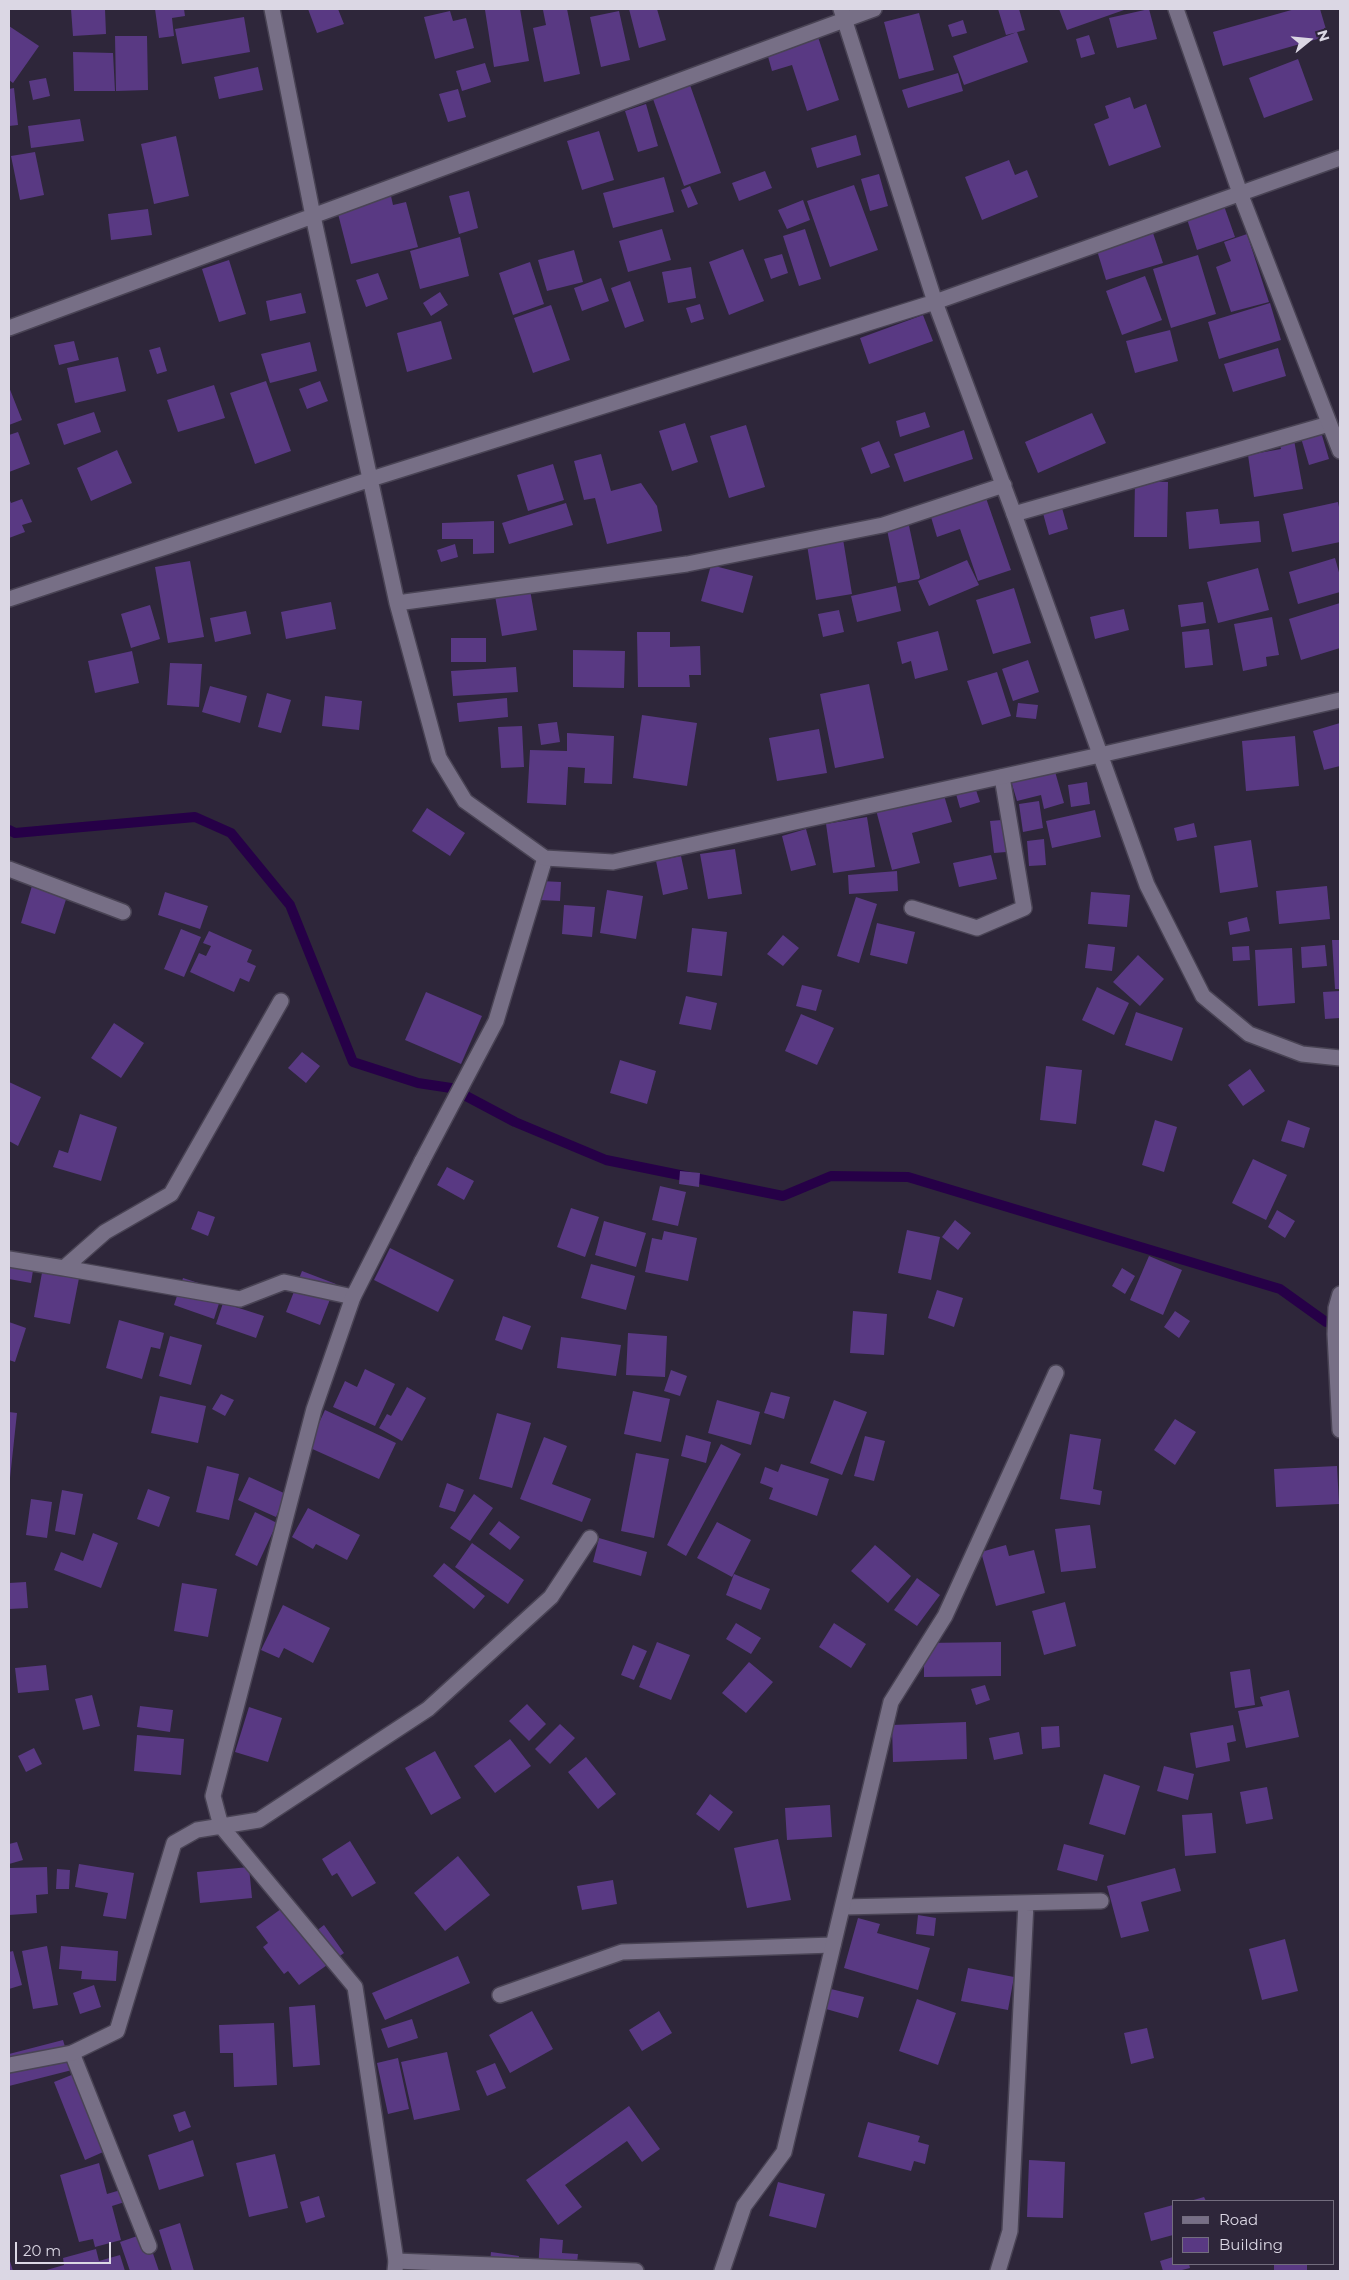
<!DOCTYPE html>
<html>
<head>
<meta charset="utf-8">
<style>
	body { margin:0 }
	#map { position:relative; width:1349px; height:2280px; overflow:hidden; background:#2e263a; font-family:Montserrat,sans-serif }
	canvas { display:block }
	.frame { position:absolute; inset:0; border:10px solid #dbd7e4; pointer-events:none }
	.legend { position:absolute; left:1172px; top:2200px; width:162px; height:65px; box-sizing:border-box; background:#2e263a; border:1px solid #736d7e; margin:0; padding:6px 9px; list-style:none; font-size:15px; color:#dbd7e4 }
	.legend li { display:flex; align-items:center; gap:10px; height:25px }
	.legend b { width:25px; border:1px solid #736d7e }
	.north { position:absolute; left:1284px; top:15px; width:50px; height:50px; -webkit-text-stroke:4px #2e263a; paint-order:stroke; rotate:73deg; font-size:14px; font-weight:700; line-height:20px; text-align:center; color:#dbd7e4 }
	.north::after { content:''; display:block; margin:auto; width:18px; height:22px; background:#dbd7e4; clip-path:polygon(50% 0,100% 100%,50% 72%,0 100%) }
	.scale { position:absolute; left:15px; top:2242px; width:96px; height:22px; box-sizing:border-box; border:2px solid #dbd7e4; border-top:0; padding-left:6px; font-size:15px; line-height:18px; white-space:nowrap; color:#dbd7e4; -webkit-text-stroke:4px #2e263a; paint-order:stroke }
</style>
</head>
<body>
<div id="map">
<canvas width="1349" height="2280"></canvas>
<div class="frame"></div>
<ul class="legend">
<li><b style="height:6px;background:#776f86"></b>Road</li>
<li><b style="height:14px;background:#593983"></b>Building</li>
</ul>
<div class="north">N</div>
<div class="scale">20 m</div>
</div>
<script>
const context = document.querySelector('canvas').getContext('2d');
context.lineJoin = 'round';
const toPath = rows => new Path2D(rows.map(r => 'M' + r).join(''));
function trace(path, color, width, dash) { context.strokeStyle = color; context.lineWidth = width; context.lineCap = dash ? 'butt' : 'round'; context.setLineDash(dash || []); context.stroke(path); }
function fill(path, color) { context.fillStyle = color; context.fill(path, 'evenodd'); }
const stream = toPath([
	[9,830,15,833,195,817,231,833,290,905,353,1062,418,1083,451,1088,515,1122,606,1160,783,1196,831,1176,908,1177,1280,1289,1326,1322,1339,1325]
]);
const building = toPath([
	[71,9,105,9,106,34,73,36],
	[155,9,184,9,185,16,172,18,174,36,159,38],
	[308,9,338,9,344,24,317,33],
	[493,9,520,9,529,61,494,67,485,10],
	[551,9,567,9,580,74,544,82,533,28,546,25,543,10],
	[629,9,657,9,666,40,639,48],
	[998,9,1019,9,1025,30,1006,35],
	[1059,9,1123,9,1124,10,1067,30],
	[1149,9,1157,39,1117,48,1109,18],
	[1295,9,1320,9,1328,36,1223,66,1213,32],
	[450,11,453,21,466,18,474,48,435,59,424,17],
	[619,11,630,60,601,67,590,17],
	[919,13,934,70,899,79,884,22],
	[244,17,250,52,182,64,175,29],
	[963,20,967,33,952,37,948,25],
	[9,26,39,46,13,83,9,80],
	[1017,32,1028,62,964,85,953,56],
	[1089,35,1095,54,1081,58,1076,39],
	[115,36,147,36,148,90,116,91],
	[818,37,839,100,807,111,792,65,772,71,767,53],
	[73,52,113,53,115,91,74,91],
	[1298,59,1313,100,1264,118,1249,78],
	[485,63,491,82,462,91,456,71],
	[258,67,263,90,219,99,214,77],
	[958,73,963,91,908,108,902,90],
	[46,78,50,96,33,100,29,81],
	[690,85,721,173,684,186,653,99],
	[14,88,18,125,9,126,9,89],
	[458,89,466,117,448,122,439,94],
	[1130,97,1134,109,1146,104,1161,147,1109,166,1094,124,1109,118,1105,106],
	[646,104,658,146,638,152,625,111],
	[80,119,84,141,31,148,28,126],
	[599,131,614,180,582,190,567,141],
	[856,135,861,155,817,168,811,148],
	[176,136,189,196,154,204,141,144],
	[35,152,44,195,20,200,11,156],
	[1009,160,1015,175,1027,170,1038,197,982,220,965,177],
	[765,171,772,188,739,201,732,183],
	[879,174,888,206,870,211,861,179],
	[664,177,674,212,613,228,603,193],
	[854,185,878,250,830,267,807,201],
	[690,186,698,204,688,208,681,190],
	[469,191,478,228,459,234,449,196],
	[391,196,393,205,406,202,418,247,351,264,337,210],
	[803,200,810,220,787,229,778,210],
	[1223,203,1235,237,1197,250,1186,216],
	[148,209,152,235,111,240,108,214],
	[1151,227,1163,263,1106,280,1095,244],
	[662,229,671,260,628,272,619,241],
	[805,229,821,279,799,286,783,236],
	[1247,234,1269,302,1231,312,1216,267,1231,261,1224,242],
	[460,237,469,276,420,289,410,251],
	[743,249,764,301,729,315,709,262],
	[574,250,583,282,547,291,538,260],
	[782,254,788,273,771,279,764,259],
	[1198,255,1216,314,1171,328,1153,269],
	[229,260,246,314,219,322,202,269],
	[530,262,544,304,513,315,499,273],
	[691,267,696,298,668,303,662,272],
	[378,273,388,299,366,307,356,280],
	[1145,276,1162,320,1122,335,1106,291],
	[601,278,609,301,582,311,574,288],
	[630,281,644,321,625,328,611,288],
	[440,292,448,305,431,316,423,303],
	[301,293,306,313,270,321,266,301],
	[1270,303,1281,340,1219,359,1208,322],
	[700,304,704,319,691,323,686,308],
	[551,305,570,360,533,373,514,318],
	[923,315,933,341,869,364,860,338],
	[441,321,452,359,407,372,397,333],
	[1170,330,1178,361,1135,373,1126,341],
	[74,341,79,360,59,365,54,345],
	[310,342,317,371,270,383,261,354],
	[160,347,167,371,157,374,149,350],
	[1278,348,1286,376,1233,392,1224,364],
	[118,357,126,391,75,403,67,368],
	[266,381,291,451,255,464,230,393],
	[320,381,328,401,307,409,299,389],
	[214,385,225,418,178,432,167,400],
	[9,387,22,420,9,425],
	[94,412,101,432,64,445,57,424],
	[925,412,930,427,900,437,896,421],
	[1092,413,1106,443,1038,473,1025,442],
	[685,423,698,462,672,471,659,431],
	[746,425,765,487,729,498,710,436],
	[964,430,973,459,904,482,894,454],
	[18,432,30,464,9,472,9,435],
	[1321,432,1329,459,1309,465,1301,438],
	[1294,440,1303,489,1254,497,1248,455,1281,449,1279,442],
	[879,441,890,467,871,474,861,448],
	[117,450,132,483,91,501,77,468],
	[601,454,611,491,641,483,657,506,662,531,607,544,595,498,584,500,574,461],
	[553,464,564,500,528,511,517,475],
	[1135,481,1168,482,1167,537,1134,537],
	[9,498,11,503,22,499,32,522,22,525,25,532,9,538],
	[986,498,1011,570,978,581,960,529,937,537,931,517],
	[1060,501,1068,529,1049,535,1041,506],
	[1338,502,1340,512,1340,542,1292,552,1283,514],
	[566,503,573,525,509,544,502,523],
	[1218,509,1220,524,1259,521,1261,542,1189,549,1186,512],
	[494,521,494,553,473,554,473,539,442,539,442,523],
	[908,521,920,577,919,579,898,583,886,525],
	[843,539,852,594,816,600,807,545],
	[455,544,458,557,441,562,437,550],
	[1335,558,1340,576,1340,592,1298,604,1289,572],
	[967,560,979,585,929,606,918,581],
	[190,561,204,637,168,643,155,567],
	[711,565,753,576,743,613,701,601],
	[1258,568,1269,610,1218,623,1207,582],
	[529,584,537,630,502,636,494,590],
	[896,586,901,611,857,622,851,596],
	[1014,588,1031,643,993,654,976,600],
	[331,602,336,629,286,639,281,612],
	[1203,602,1206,623,1181,627,1178,605],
	[1340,603,1340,648,1301,660,1289,619],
	[150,605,160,639,131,648,121,614],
	[1124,609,1129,630,1095,639,1090,617],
	[839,610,844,632,823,637,818,614],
	[246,611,251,634,215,642,210,618],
	[1272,617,1279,655,1266,657,1267,666,1243,671,1234,624],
	[1209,629,1213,665,1185,668,1182,632],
	[938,631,948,670,915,679,911,661,902,664,897,642],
	[637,632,670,632,670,647,700,646,701,675,689,675,690,687,638,687],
	[451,638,486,638,486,662,451,662],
	[573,650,625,651,624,688,573,687],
	[132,651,139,683,95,693,88,661],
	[1028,660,1039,692,1013,701,1002,669],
	[170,663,202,664,199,707,167,705],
	[516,667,518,692,453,696,451,671],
	[997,672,1011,716,982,725,967,681],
	[869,684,884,758,835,768,820,694],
	[210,686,247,696,240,723,202,712],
	[267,693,291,700,281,733,258,727],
	[325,696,362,701,359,730,322,726],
	[507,698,508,717,459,722,457,703],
	[1018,703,1038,705,1036,719,1016,717],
	[642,715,697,723,687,786,633,778],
	[557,722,560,742,541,745,538,724],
	[1340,723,1340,766,1324,770,1313,731],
	[522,726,524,767,501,768,498,727],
	[819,729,827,773,777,781,769,738],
	[567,733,614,736,612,784,584,783,585,768,568,767,566,805,527,803,530,750,567,751],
	[1295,736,1299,786,1246,791,1242,741],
	[1052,761,1064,803,1044,809,1041,795,1017,801,1009,774],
	[973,781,980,802,960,808,954,787],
	[1087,782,1090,804,1071,807,1068,785],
	[943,792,952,822,912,833,920,863,892,870,876,810],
	[1039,801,1043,828,1023,832,1019,804],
	[427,808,465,833,450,856,412,831],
	[1095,810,1101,837,1052,848,1046,821],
	[867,817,875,867,833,873,826,824],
	[1014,819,1018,851,994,853,990,821],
	[1194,823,1197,837,1177,841,1174,828],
	[806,829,816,865,791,871,782,836],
	[1044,839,1046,865,1029,866,1027,841],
	[1251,840,1258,887,1220,893,1214,846],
	[735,849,742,894,708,899,700,854],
	[991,855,997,879,959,887,953,863],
	[681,856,688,889,663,895,656,861],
	[897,871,898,891,849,894,848,875],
	[34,879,69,890,55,934,21,923],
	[540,881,561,882,560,901,539,900],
	[1327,886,1330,919,1279,924,1276,891],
	[607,890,643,896,636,939,600,933],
	[165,892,208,906,200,929,158,915],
	[1091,892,1130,895,1127,927,1088,924],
	[856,897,877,904,859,963,837,956],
	[564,905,595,907,592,937,562,934],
	[1247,917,1250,931,1230,935,1228,922],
	[877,923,915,932,907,964,870,955],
	[692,928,727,932,722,976,687,972],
	[181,929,201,937,184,977,164,969],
	[209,931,252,950,247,962,256,966,249,982,240,978,234,992,190,972,199,953,206,956,211,946,203,943],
	[783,935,799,948,783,966,767,954],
	[1332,940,1340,940,1340,989,1335,989],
	[1088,944,1115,947,1112,971,1085,968],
	[1325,945,1327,966,1302,968,1301,947],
	[1249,946,1250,960,1233,961,1232,947],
	[1292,948,1295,1003,1258,1006,1255,950],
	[1138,955,1164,979,1140,1006,1113,982],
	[802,985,822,990,816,1011,796,1006],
	[1097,987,1129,1003,1114,1035,1082,1020],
	[1340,991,1340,1018,1325,1019,1323,992],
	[426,992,482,1016,461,1064,405,1040],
	[686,996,717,1003,711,1030,679,1024],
	[1136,1012,1183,1028,1172,1061,1125,1045],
	[801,1014,834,1028,817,1065,785,1051],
	[114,1023,144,1043,121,1078,91,1058],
	[302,1052,320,1066,306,1083,288,1068],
	[620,1060,656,1071,647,1104,610,1093],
	[1046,1066,1082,1070,1076,1124,1040,1120],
	[1250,1069,1265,1091,1243,1106,1228,1085],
	[9,1082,41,1097,18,1146,9,1141],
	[80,1114,117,1127,101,1181,53,1167,59,1150,68,1153],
	[1155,1120,1177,1127,1164,1172,1142,1165],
	[1288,1120,1310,1128,1304,1148,1281,1141],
	[1253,1159,1287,1175,1266,1220,1232,1203],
	[447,1167,474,1181,464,1200,437,1185],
	[680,1171,700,1173,699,1187,679,1184],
	[660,1186,686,1192,678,1226,652,1220],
	[571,1208,599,1217,585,1257,557,1247],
	[1277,1210,1295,1221,1285,1238,1268,1227],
	[198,1211,215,1217,208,1236,191,1229],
	[955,1220,971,1233,958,1250,942,1237],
	[604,1221,646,1233,636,1267,595,1255],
	[907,1230,940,1237,931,1280,898,1273],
	[664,1231,697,1238,688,1281,645,1272,652,1238,662,1240],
	[390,1248,454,1280,438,1312,374,1280],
	[9,1253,35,1258,31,1283,9,1279],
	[45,1256,82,1263,70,1324,34,1317],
	[1149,1256,1182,1270,1163,1315,1130,1300],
	[591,1264,635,1276,626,1310,581,1298],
	[1122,1268,1135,1276,1125,1294,1112,1286],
	[302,1271,336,1284,320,1325,286,1312],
	[183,1278,223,1291,214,1319,174,1305],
	[937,1290,963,1298,954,1327,928,1318],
	[223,1303,264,1316,256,1338,216,1324],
	[853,1311,887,1314,884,1355,850,1353],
	[1175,1311,1190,1321,1179,1338,1164,1327],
	[503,1316,531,1326,522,1350,495,1340],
	[119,1320,164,1333,160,1349,151,1347,142,1379,106,1368],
	[9,1322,26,1328,15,1362,9,1360],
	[628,1333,667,1336,665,1377,626,1375],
	[170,1336,202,1345,191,1385,159,1376],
	[561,1337,621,1345,616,1376,557,1368],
	[365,1369,395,1384,375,1426,333,1407,345,1381,357,1387],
	[671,1370,687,1376,680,1396,664,1391],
	[407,1387,426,1398,402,1441,379,1428,387,1414,391,1416],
	[633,1391,670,1399,661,1442,624,1434],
	[771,1392,790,1397,784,1419,764,1413],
	[221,1394,234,1400,225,1416,212,1409],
	[160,1396,206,1406,198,1443,151,1433],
	[717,1400,760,1412,751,1445,708,1433],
	[834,1400,867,1412,842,1475,810,1463],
	[325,1410,396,1443,379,1479,308,1447],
	[9,1412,17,1413,10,1478,9,1478],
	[497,1413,531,1423,512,1488,479,1479],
	[1175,1419,1196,1432,1175,1465,1154,1450],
	[1070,1434,1101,1439,1093,1489,1102,1491,1100,1505,1060,1499],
	[686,1435,711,1442,706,1463,681,1456],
	[865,1436,885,1441,874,1481,854,1476],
	[544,1437,567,1446,552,1484,591,1499,582,1522,520,1499],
	[721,1444,741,1454,686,1556,667,1545],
	[636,1453,669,1459,654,1538,621,1531],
	[781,1464,829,1479,817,1516,769,1499,773,1488,760,1483,765,1467,778,1472],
	[207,1466,239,1474,229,1520,196,1512],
	[1337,1466,1339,1504,1276,1507,1274,1469],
	[249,1477,286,1494,276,1517,238,1500],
	[447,1483,464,1490,455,1512,439,1507],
	[148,1489,170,1497,159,1527,137,1519],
	[62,1490,83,1494,75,1535,55,1531],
	[474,1494,493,1508,470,1541,450,1528],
	[31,1499,52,1502,47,1538,26,1535],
	[308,1508,360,1535,347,1560,316,1544,313,1549,292,1537],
	[255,1512,277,1523,257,1566,235,1555],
	[499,1521,520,1537,510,1550,489,1534],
	[717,1522,751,1540,732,1577,697,1558],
	[1090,1525,1096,1568,1061,1572,1055,1529],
	[93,1533,118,1543,101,1588,54,1570,61,1552,83,1561],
	[599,1538,647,1552,641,1576,593,1562],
	[472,1543,524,1580,508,1604,455,1567],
	[875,1545,911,1576,888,1603,851,1571],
	[1006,1545,1009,1556,1034,1550,1045,1593,996,1606,981,1552],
	[444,1563,485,1596,474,1609,433,1576],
	[734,1574,770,1589,761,1610,726,1595],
	[917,1578,940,1595,917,1626,894,1610],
	[26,1582,28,1608,9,1609,9,1583],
	[182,1583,217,1589,208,1637,174,1631],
	[1065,1602,1076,1646,1044,1655,1032,1611],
	[283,1605,330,1628,313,1663,284,1648,279,1658,261,1650],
	[736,1623,761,1638,751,1654,726,1639],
	[834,1623,866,1644,851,1668,819,1647],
	[657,1642,690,1655,671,1700,639,1687],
	[1001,1642,1001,1676,924,1677,924,1643],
	[633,1645,647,1651,634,1680,621,1675],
	[749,1662,773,1682,746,1713,722,1693],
	[46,1665,49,1690,18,1693,15,1668],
	[1250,1669,1255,1705,1235,1708,1230,1672],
	[985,1685,990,1700,976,1705,971,1689],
	[1289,1690,1299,1737,1246,1748,1238,1711,1263,1706,1260,1697],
	[92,1695,100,1726,83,1730,75,1699],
	[527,1704,546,1724,529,1741,509,1721],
	[140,1706,173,1710,170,1732,137,1727],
	[249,1707,282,1718,268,1762,235,1752],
	[966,1722,967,1759,893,1762,892,1725],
	[560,1724,575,1738,550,1764,535,1749],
	[1233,1725,1236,1741,1227,1743,1230,1761,1196,1768,1190,1733],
	[1059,1726,1060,1747,1042,1749,1041,1727],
	[1019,1732,1023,1754,994,1760,989,1738],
	[137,1735,184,1739,181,1775,134,1771],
	[510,1739,531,1766,495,1793,474,1766],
	[34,1748,42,1764,26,1772,18,1756],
	[435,1751,461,1798,431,1815,405,1768],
	[586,1757,616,1794,598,1809,568,1772],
	[1164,1766,1194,1774,1188,1800,1157,1791],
	[1104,1774,1140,1786,1125,1835,1089,1824],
	[1267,1787,1273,1819,1246,1824,1240,1792],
	[710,1794,733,1812,719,1831,696,1814],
	[830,1805,832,1837,787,1840,785,1808],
	[1212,1813,1216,1853,1185,1856,1182,1815],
	[778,1839,791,1900,747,1908,734,1848],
	[350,1841,376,1883,352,1897,337,1873,332,1876,322,1859],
	[17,1842,23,1860,9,1864,9,1844],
	[1064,1844,1104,1855,1097,1881,1057,1870],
	[458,1856,490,1895,445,1931,414,1893],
	[79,1864,134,1873,126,1919,103,1916,108,1893,75,1887],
	[47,1867,48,1894,36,1895,37,1913,9,1915,9,1868],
	[249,1867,252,1898,200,1903,197,1872],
	[1175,1868,1181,1891,1141,1902,1149,1931,1121,1938,1107,1886],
	[57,1869,70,1870,69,1889,56,1889],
	[613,1880,617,1904,582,1910,577,1886],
	[292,1901,315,1932,324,1925,344,1953,299,1985,288,1971,284,1974,263,1947,268,1943,256,1927],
	[918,1915,936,1918,934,1936,916,1934],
	[858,1918,880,1924,877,1933,930,1948,918,1990,844,1968],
	[1285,1939,1298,1991,1262,2000,1249,1949],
	[47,1946,58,2005,33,2009,22,1951],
	[61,1946,118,1951,116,1981,81,1979,82,1971,59,1969],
	[13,1951,22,1985,9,1989,9,1952],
	[458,1956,470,1983,385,2020,372,1993],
	[968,1968,1014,1977,1008,2010,961,2001],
	[94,1985,101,2007,80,2014,73,1993],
	[831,1989,864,1997,858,2018,826,2009],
	[917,1999,956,2013,938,2065,899,2051],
	[315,2005,320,2065,293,2067,289,2007],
	[532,2011,553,2049,510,2073,489,2035],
	[659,2011,672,2033,642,2051,629,2030],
	[412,2019,418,2038,388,2048,381,2029],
	[274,2023,277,2085,234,2087,233,2053,220,2053,219,2025],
	[1147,2028,1154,2058,1131,2064,1124,2033],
	[63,2040,72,2070,9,2086,9,2054],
	[447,2052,460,2110,414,2120,401,2062],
	[398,2058,409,2109,388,2114,377,2063],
	[495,2063,506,2088,487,2096,476,2071],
	[79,2072,110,2149,85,2160,54,2082],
	[629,2106,660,2149,642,2162,627,2141,565,2185,582,2207,558,2225,526,2180],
	[185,2111,191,2127,179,2132,173,2115],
	[868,2122,920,2136,918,2142,929,2145,925,2164,914,2161,911,2171,858,2157],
	[193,2140,204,2176,159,2190,148,2155],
	[275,2154,288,2208,249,2217,236,2163],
	[1029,2160,1065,2162,1063,2218,1027,2217],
	[99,2163,107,2194,124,2189,128,2201,112,2206,121,2240,95,2247,93,2239,79,2242,60,2175],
	[778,2182,825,2194,816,2228,769,2216],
	[319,2196,325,2217,306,2223,300,2202],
	[1204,2197,1206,2201,1190,2201],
	[1173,2205,1173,2235,1151,2241,1144,2213],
	[180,2223,194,2271,172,2271,159,2230],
	[146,2233,159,2271,130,2271,120,2242],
	[540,2238,563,2240,562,2253,578,2254,576,2271,538,2271],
	[96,2249,99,2261,120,2255,125,2271,43,2271,64,2265,63,2258],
	[491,2252,519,2256,517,2271,489,2271],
	[1173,2257,1173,2264,1189,2264,1190,2268,1178,2271,1163,2271,1160,2261],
	[9,2258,13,2271,9,2271],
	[1274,2264,1307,2264,1307,2271,1274,2271]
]);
const service = toPath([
	[1014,514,1329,424],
	[9,869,123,912],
	[912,908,977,928,1024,908,1002,777],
	[422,1161,496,1021,545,858],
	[9,1259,64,1268,105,1232,171,1194,281,1001],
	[64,1268,240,1299,284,1282,353,1297],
	[843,1907,1101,1901],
	[500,1995,622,1952,833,1945],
	[72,2053,149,2246],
	[396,2261,636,2271],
	[998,2271,1010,2231,1026,1903]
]);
const minor = toPath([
	[272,9,313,216,397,603,439,758,465,801,545,858,613,862,1100,755,1340,700],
	[841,9,935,302,1014,514,1147,885,1203,996,1249,1034,1302,1054,1340,1058],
	[1176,9,1240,193,1340,451],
	[9,328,874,9],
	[9,599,371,479,935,302,1340,158],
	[397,603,687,564,883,525,1004,485],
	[1340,1294,1336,1308,1335,1334,1340,1430],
	[9,2065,72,2053,117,2031,174,1843,197,1830,259,1820,428,1709,551,1597,590,1538],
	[395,2271,396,2261,355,1987,221,1826,213,1796,314,1409,353,1297,422,1161],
	[722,2271,744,2206,784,2152,891,1702,945,1616,1056,1373]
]);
trace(stream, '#260047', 10);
fill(building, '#593983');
trace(service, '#494354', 18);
trace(minor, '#494354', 18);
trace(service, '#776f86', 15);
trace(minor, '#776f86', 15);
</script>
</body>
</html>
